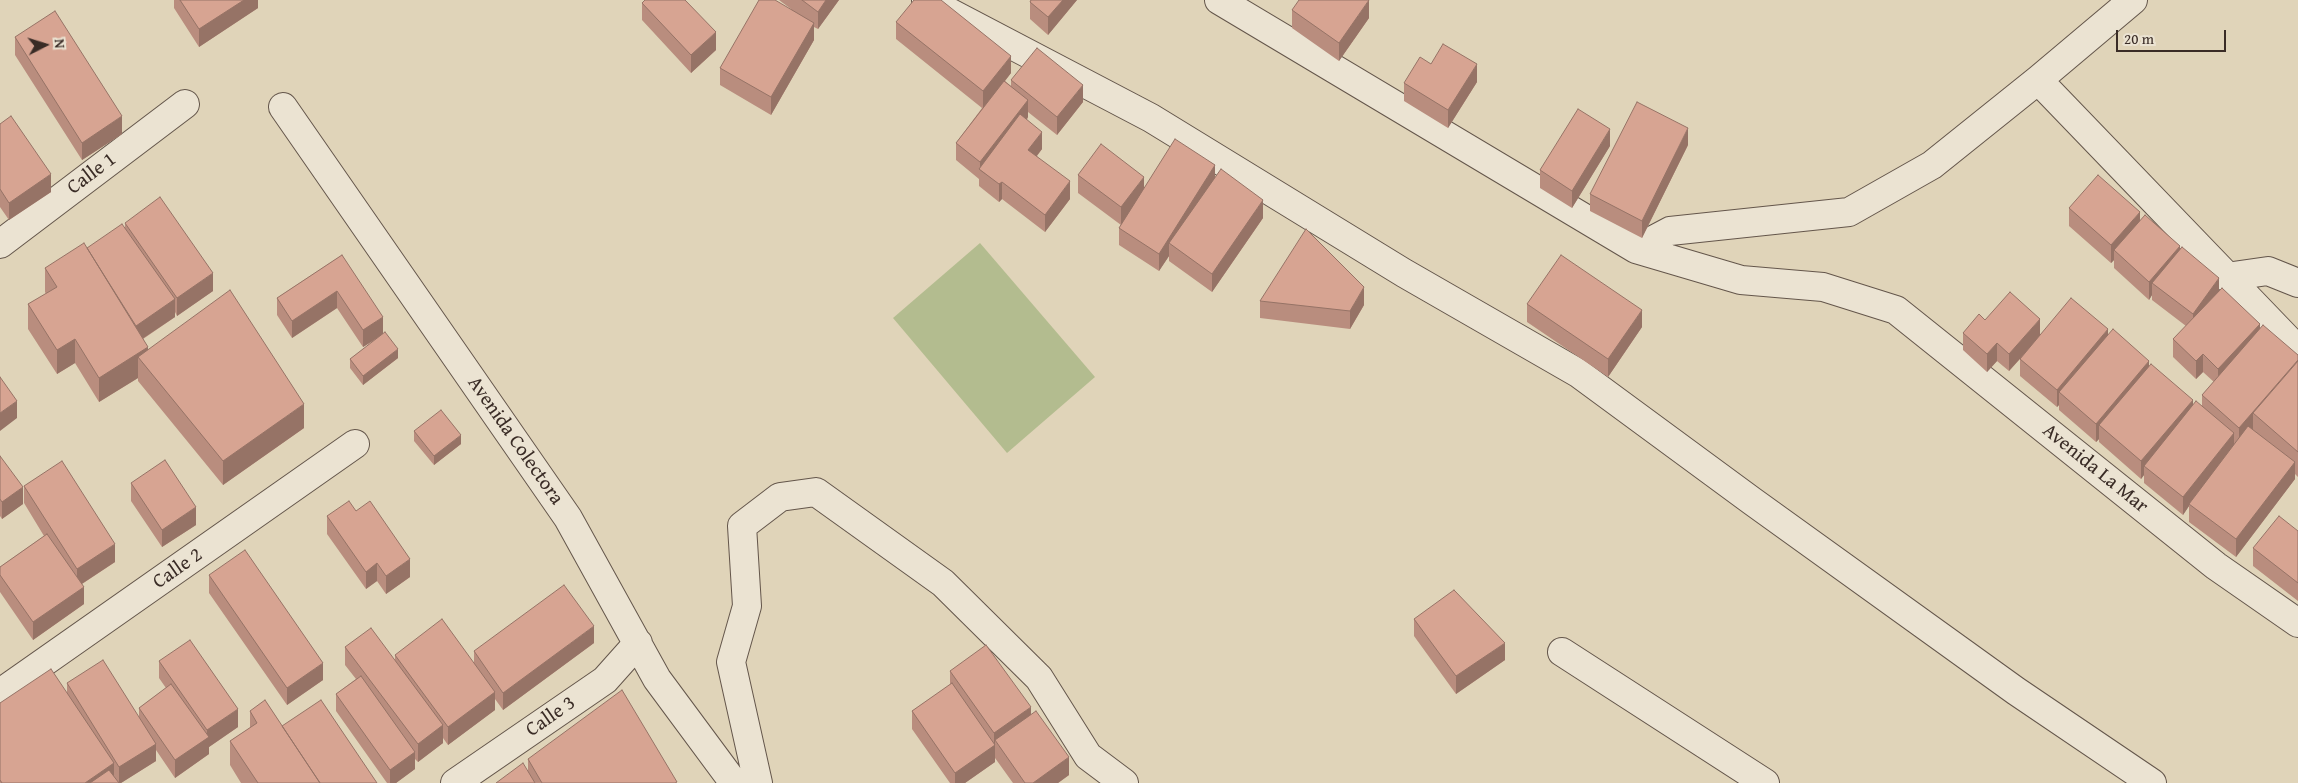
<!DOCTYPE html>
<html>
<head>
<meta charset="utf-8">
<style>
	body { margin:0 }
	#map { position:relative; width:2298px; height:783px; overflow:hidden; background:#e0d4b9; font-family:"Gentium Book Plus",serif }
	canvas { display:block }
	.north { position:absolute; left:20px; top:20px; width:50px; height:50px; -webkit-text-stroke:4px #ebe3d2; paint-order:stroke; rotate:85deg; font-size:14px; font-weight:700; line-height:20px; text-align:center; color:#3a2c26 }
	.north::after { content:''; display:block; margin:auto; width:18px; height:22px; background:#3a2c26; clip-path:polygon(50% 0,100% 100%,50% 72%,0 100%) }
	.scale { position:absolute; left:2116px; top:30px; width:110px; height:22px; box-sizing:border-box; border:2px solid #3a2c26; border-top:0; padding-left:6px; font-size:15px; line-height:18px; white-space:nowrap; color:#3a2c26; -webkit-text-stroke:4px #ebe3d2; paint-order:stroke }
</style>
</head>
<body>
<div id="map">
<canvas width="2298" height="783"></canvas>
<div class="north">N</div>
<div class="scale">20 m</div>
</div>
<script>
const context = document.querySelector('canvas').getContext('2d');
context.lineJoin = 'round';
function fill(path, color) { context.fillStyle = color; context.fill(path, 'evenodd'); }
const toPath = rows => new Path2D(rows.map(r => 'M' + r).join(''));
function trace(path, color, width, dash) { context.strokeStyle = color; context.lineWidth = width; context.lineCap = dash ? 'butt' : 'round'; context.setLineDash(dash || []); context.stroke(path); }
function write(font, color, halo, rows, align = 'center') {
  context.font = font + ' "Gentium Book Plus",serif'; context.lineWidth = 4.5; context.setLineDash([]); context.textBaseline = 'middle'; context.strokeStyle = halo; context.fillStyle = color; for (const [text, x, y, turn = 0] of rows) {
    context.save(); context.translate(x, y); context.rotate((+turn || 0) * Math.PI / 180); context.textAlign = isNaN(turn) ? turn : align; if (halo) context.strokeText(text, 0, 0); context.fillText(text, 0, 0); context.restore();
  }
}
const green = toPath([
	[980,243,1095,377,1007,453,893,318]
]);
const street = toPath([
	[926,0,1151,118,1404,273,1578,373,1752,501,2016,691,2152,783],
	[1219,0,1636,249,1741,280,1823,287,1896,310,2216,566,2298,623],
	[2038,80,2133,0],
	[283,107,568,518,657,679,734,783],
	[0,244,185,104],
	[1636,249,1670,231,1849,212,1932,165,2038,80,2298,350],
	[2226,277,2268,271,2298,283],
	[1562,652,1765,783],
	[0,693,355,444],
	[455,783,605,680,638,643],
	[758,783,731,662,747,606,742,526,780,497,816,492,943,583,1039,678,1088,756,1124,783]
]);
const wall = toPath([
	[174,0,258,0,258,8,199,47,174,8],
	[779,0,839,0,818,29,814,27,814,40,771,115,720,85,720,68,791,9],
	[1031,0,1077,0,1048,35,1030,19,1030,2],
	[642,3,716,50,691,73,642,20],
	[1292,10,1369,18,1339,61,1292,28],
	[896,22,1011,73,1005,81,1011,86,1011,80,1083,102,1057,135,1028,112,1028,117,1027,120,1042,149,1037,156,1070,199,1045,232,1002,199,999,202,979,186,979,179,956,160,956,143,982,108,896,39],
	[15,37,122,134,82,160,15,55],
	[1431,64,1477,82,1448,128,1404,101,1404,83],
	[0,124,51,192,9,220,0,207],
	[1688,145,1642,238,1590,211,1590,194],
	[1610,146,1572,208,1540,188,1540,170],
	[1078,175,1144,188,1215,177,1263,218,1212,292,1169,261,1169,256,1159,271,1119,245,1119,228,1121,225,1078,193],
	[2069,208,2140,220,2180,250,2219,290,2260,328,2298,355,2298,477,2295,474,2295,479,2236,557,2189,522,2189,506,2183,515,2144,483,2144,475,2141,479,2099,442,2099,439,2096,442,2059,410,2059,405,2057,407,2020,376,2020,359,2009,371,1997,361,1987,372,1963,350,1963,333,1985,320,2040,335,2108,335,2149,366,2193,405,2202,406,2202,395,2214,382,2203,372,2196,379,2173,357,2173,339,2186,326,2152,300,2152,295,2149,300,2114,268,2114,260,2111,263,2069,226],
	[125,223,213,291,177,316,175,312,175,317,143,339,148,350,304,428,223,485,138,381,138,378,99,402,75,363,57,374,28,329,28,304,46,294,45,292,45,268,87,248,125,227],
	[342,255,383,334,398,358,363,385,350,368,350,359,377,339,363,347,337,308,292,338,277,315,277,298],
	[1260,301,1364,305,1350,329,1260,318],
	[1527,304,1642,327,1608,377,1527,322],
	[414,431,461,444,434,465,414,441],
	[0,456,23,504,2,519,0,516],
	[131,483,196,525,162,547,131,501],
	[24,486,115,562,82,584,84,604,33,640,0,592,0,567,44,536,24,503],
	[356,511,410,577,386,594,377,581,366,589,327,534,327,516],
	[2298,531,2298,601,2253,566,2253,548],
	[209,575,323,680,287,705,209,593],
	[1414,619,1505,660,1456,694,1414,636],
	[594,643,503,710,495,699,495,710,448,745,443,738,443,743,418,762,415,759,415,769,396,783,387,783,336,711,336,694,356,679,345,665,345,647,395,661,395,655,474,662,474,651],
	[159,661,238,727,209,747,209,754,175,778,156,750,156,761,121,783,0,783,0,703,67,692,67,683,139,717,139,708,166,688,159,678],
	[950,671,1031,714,1069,775,1058,783,1013,783,995,758,995,762,965,783,950,783,912,729,912,711,950,685],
	[250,711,282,726,377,783,241,783,230,765,230,741,250,728],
	[528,759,677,783,496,783,528,771]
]);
const shadedWall = toPath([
	[244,0,258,0,258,8,199,47,199,29],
	[826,0,839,0,818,29,818,12],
	[1063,0,1077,0,1048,35,1048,17],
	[1369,0,1369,18,1339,61,1339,43],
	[814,23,814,40,771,115,771,97],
	[716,32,716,50,691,73,691,55],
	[1011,56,1011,73,983,109,983,91],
	[1477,64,1477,82,1448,128,1448,110],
	[1083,85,1083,102,1057,135,1057,117],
	[1028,100,1028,117,985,174,980,170,980,162],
	[122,116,122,134,82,160,82,143],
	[1688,128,1688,145,1642,238,1642,221],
	[1610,129,1610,146,1572,208,1572,191],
	[1042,132,1042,149,1028,167,1028,150],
	[1215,165,1215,182,1169,243,1169,256,1159,271,1159,254],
	[51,174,51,192,9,220,9,203],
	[1144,177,1144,194,1121,225,1121,207],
	[1070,181,1070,199,1045,232,1045,215],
	[1002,182,1002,199,999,202,999,184],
	[1263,200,1263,218,1212,292,1212,274],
	[2140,212,2140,230,2114,250,2114,260,2111,263,2111,245],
	[2180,246,2180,264,2152,283,2152,295,2149,300,2149,282],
	[213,273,213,291,177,316,177,298],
	[2219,278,2219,295,2193,331,2193,314],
	[1364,287,1364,305,1350,329,1350,311],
	[337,291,337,308,292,338,292,321],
	[175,299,175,317,136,343,136,326],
	[1642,310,1642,327,1608,377,1608,359],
	[383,317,383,334,363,347,363,330],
	[2040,319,2040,336,2009,371,2009,354],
	[2260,324,2260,341,2218,386,2218,369],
	[2108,329,2108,347,2059,392,2059,405,2057,407,2057,390],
	[75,339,75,363,57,374,57,350],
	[1997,343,1997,361,1987,372,1987,354],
	[148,347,148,369,138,357,138,378,99,402,99,378],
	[398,349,398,358,363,385,363,376],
	[2203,354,2203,372,2196,379,2196,361],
	[2298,360,2253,413,2253,429,2239,446,2239,428],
	[2149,361,2149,378,2099,425,2099,439,2096,442,2096,424],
	[2193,400,2193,418,2144,466,2144,475,2141,479,2141,461],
	[17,401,17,418,0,431,0,413],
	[304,404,304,428,223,485,223,461],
	[2234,433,2234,450,2189,504,2189,506,2183,515,2183,497],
	[461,435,461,444,434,465,434,456],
	[2295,462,2295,479,2236,557,2236,539],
	[23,487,23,504,2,519,2,502],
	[196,507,196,525,162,547,162,530],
	[115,544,115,562,77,587,77,569],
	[410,559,410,577,386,594,386,576],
	[377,563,377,581,366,589,366,572],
	[84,587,84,604,33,640,33,622],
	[594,626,594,643,503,710,503,693],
	[1505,643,1505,660,1456,694,1456,676],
	[323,663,323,680,287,705,287,688],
	[495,692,495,710,448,745,448,727],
	[1031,707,1031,724,995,740,995,762,965,783,955,783,955,773,994,745,994,733],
	[238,709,238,727,209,747,209,754,175,778,175,760,207,738,207,730],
	[443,725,443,743,418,762,418,744],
	[156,744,156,761,121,783,119,783,119,767],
	[415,752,415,769,396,783,390,783,390,770],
	[1069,757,1069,775,1058,783,1033,783],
	[114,763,114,783,85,783]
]);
const building = toPath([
	[180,0,244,0,199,29,180,0],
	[645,0,685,0,716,32,691,55,642,3,645,0],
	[759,0,775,0,814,23,771,97,720,68,759,0],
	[802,0,826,0,818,12,802,0],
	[914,0,941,0,1011,56,983,91,896,22,914,0],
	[1031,0,1063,0,1048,17,1030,2,1031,0],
	[1299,0,1369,0,1339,43,1292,10,1299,0],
	[55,11,122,116,82,143,15,37,55,11],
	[1443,44,1477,64,1448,110,1404,83,1420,57,1431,64,1443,44],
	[1037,48,1083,85,1057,117,1011,80,1037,48],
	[1004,81,1028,100,980,162,956,143,1004,81],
	[1637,102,1688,128,1642,221,1590,194,1637,102],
	[1578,109,1610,129,1572,191,1540,170,1578,109],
	[1020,114,1042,132,1028,150,1070,181,1045,215,1002,182,999,184,979,169,1020,114],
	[11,116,51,174,9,203,0,189,0,124,11,116],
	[1175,139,1215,165,1159,254,1119,228,1175,139],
	[1101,144,1144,177,1121,207,1078,175,1101,144],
	[1221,169,1263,200,1212,274,1169,243,1221,169],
	[2098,175,2140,212,2111,245,2069,208,2098,175],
	[160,197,213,273,177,298,125,223,160,197],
	[2145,215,2180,246,2149,282,2114,250,2145,215],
	[122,224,175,299,136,326,87,248,122,224],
	[1306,229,1364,287,1350,311,1260,301,1306,229],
	[84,243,148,347,99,378,75,339,57,350,28,304,57,287,45,268,84,243],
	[2182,247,2219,278,2193,314,2152,283,2182,247],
	[342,255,383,317,363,330,337,291,292,321,277,298,342,255],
	[1561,255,1642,310,1608,359,1527,304,1561,255],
	[2222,288,2260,324,2218,369,2203,354,2196,361,2173,339,2222,288],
	[230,290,304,404,223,461,138,357,230,290],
	[2010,292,2040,319,2009,354,1997,343,1987,354,1963,333,1979,314,1985,320,2010,292],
	[2071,298,2108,329,2057,390,2020,359,2071,298],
	[2263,325,2298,355,2298,360,2239,428,2202,395,2263,325],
	[2113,329,2149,361,2096,424,2059,392,2113,329],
	[385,332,398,349,363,376,350,359,385,332],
	[2298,361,2298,452,2253,413,2298,361],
	[2151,364,2193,400,2141,461,2099,425,2151,364],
	[0,377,17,401,0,413,0,377],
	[2196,401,2234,433,2183,497,2144,466,2196,401],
	[441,410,461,435,434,456,414,431,441,410],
	[2248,426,2295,462,2236,539,2189,504,2248,426],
	[0,456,23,487,2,502,0,499,0,456],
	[165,460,196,507,162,530,131,483,165,460],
	[62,461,115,544,77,569,24,486,62,461],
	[349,501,356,511,370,501,410,559,386,576,377,563,366,572,327,516,349,501],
	[2279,516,2298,531,2298,583,2253,548,2279,516],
	[47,534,84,587,33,622,0,575,0,567,47,534],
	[245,550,323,663,287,688,209,575,245,550],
	[564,585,594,626,503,693,474,651,564,585],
	[1454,590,1505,643,1456,676,1414,619,1454,590],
	[442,619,495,692,448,727,395,655,442,619],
	[371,628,443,725,418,744,345,647,371,628],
	[190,640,238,709,207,730,159,661,190,640],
	[986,645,1031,707,994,733,950,671,986,645],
	[103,660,156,744,119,767,67,683,103,660],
	[51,669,114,763,85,783,2,783,0,780,0,703,51,669],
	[361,676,415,752,390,770,336,694,361,676],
	[952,683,995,745,955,773,912,711,952,683],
	[171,684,209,737,175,760,139,708,171,684],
	[622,690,677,782,675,783,542,783,528,759,622,690],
	[265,700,320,783,258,783,230,741,257,723,250,711,265,700],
	[321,700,377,783,320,783,282,726,321,700],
	[1036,711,1069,757,1033,783,1025,783,995,740,1036,711],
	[523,763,535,783,496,783,523,763],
	[109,770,119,783,90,783,109,770]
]);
const streetNames = [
	["Calle 1",92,174,-37],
	["Avenida Colectora",515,441,55],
	["Avenida La Mar",2095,469,39],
	["Calle 2",178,569,-35],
	["Calle 3",551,717,-35]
];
fill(green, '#b3bc8f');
trace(street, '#64564b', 30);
trace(street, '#ebe3d2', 28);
fill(wall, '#b98d7e');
fill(shadedWall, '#967366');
fill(building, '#d7a492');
trace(building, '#967366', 1);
write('20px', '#3a2c26', '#ebe3d2', streetNames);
</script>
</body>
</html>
